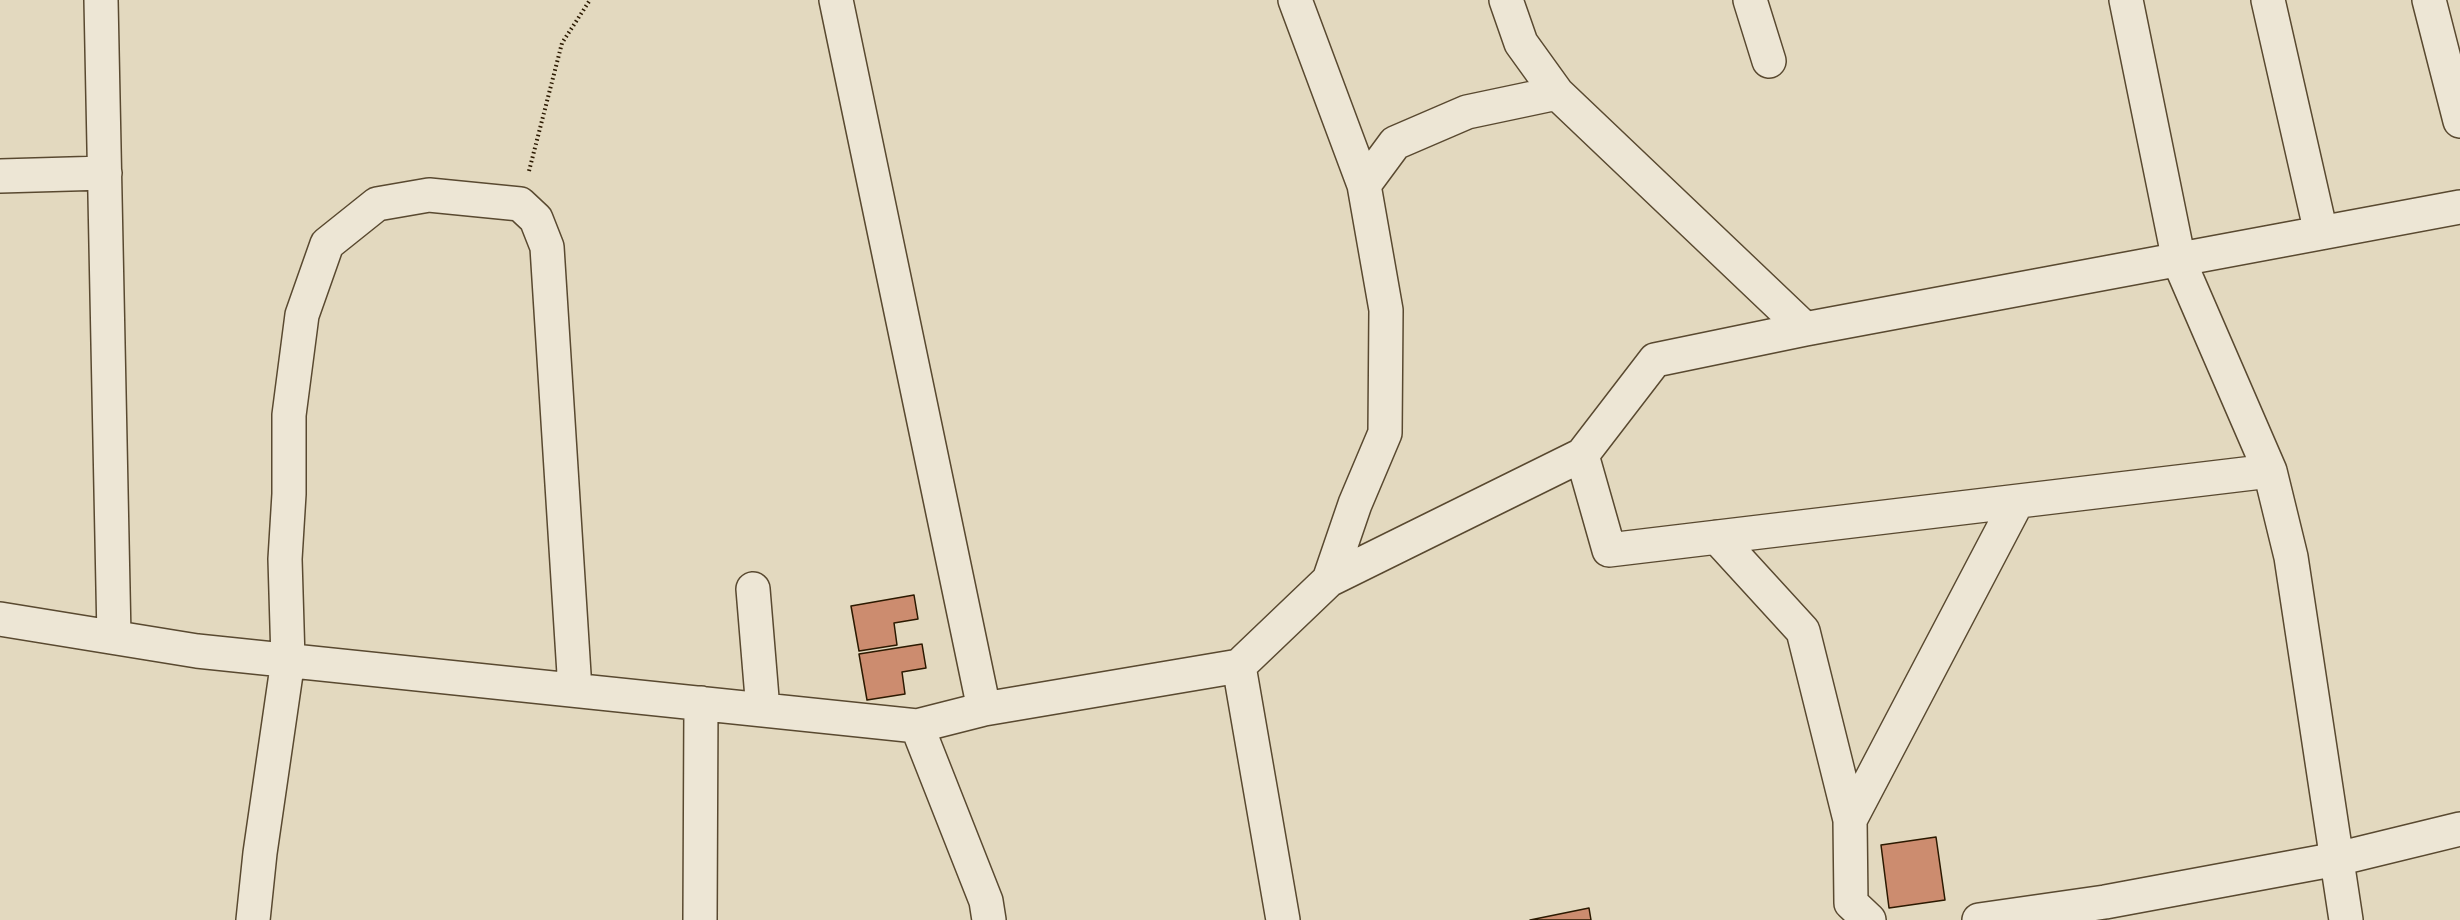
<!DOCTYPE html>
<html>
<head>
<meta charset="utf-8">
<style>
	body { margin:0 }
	canvas { display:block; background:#e3d9bf }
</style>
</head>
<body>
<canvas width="2460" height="920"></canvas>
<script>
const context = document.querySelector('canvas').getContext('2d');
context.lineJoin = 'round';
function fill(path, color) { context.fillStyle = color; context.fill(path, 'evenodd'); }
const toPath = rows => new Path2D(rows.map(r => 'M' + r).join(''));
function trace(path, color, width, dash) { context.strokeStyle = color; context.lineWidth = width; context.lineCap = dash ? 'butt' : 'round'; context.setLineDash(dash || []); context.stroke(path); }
const building = toPath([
	[914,595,918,619,894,623,897,645,859,651,851,606,914,595],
	[922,644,926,668,902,672,905,694,867,700,859,654,922,644],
	[1936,837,1945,900,1889,908,1881,845,1936,837],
	[1589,908,1591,920,1530,920,1589,908]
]);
const path = toPath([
	[529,171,562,43,590,0]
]);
const street = toPath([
	[101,0,114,637],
	[836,0,984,709],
	[1295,0,1364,185,1386,310,1385,433,1355,504,1329,580],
	[1506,0,1521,43,1557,93,1805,329],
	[1750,0,1769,61],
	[2126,0,2179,261,2270,471],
	[2268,0,2321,233],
	[2429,0,2460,121],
	[0,176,105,173],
	[1364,185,1395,143,1467,112,1557,93],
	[1582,455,1655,360,1805,329,2460,207],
	[1717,537,1803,631,1850,820],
	[753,589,763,710],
	[0,619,197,651,917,726,984,709,1239,666,1329,580,1582,455,1609,550,2270,471,2291,557,2346,920],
	[1239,666,1283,920],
	[917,726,986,901,989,920],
	[253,920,260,853,288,660,285,559,289,494,289,415,302,315,327,244,377,204,429,195,520,204,536,219,547,247,575,690],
	[700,920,701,703],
	[1869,920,1851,903,1850,820,2017,502],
	[1979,920,2105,902,2337,859,2460,829]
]);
fill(building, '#cc8c6f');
trace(building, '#2b1900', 1.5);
trace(street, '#594930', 36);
trace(path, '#2b1900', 4, [1.5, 3]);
trace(street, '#ede6d5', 33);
</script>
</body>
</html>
